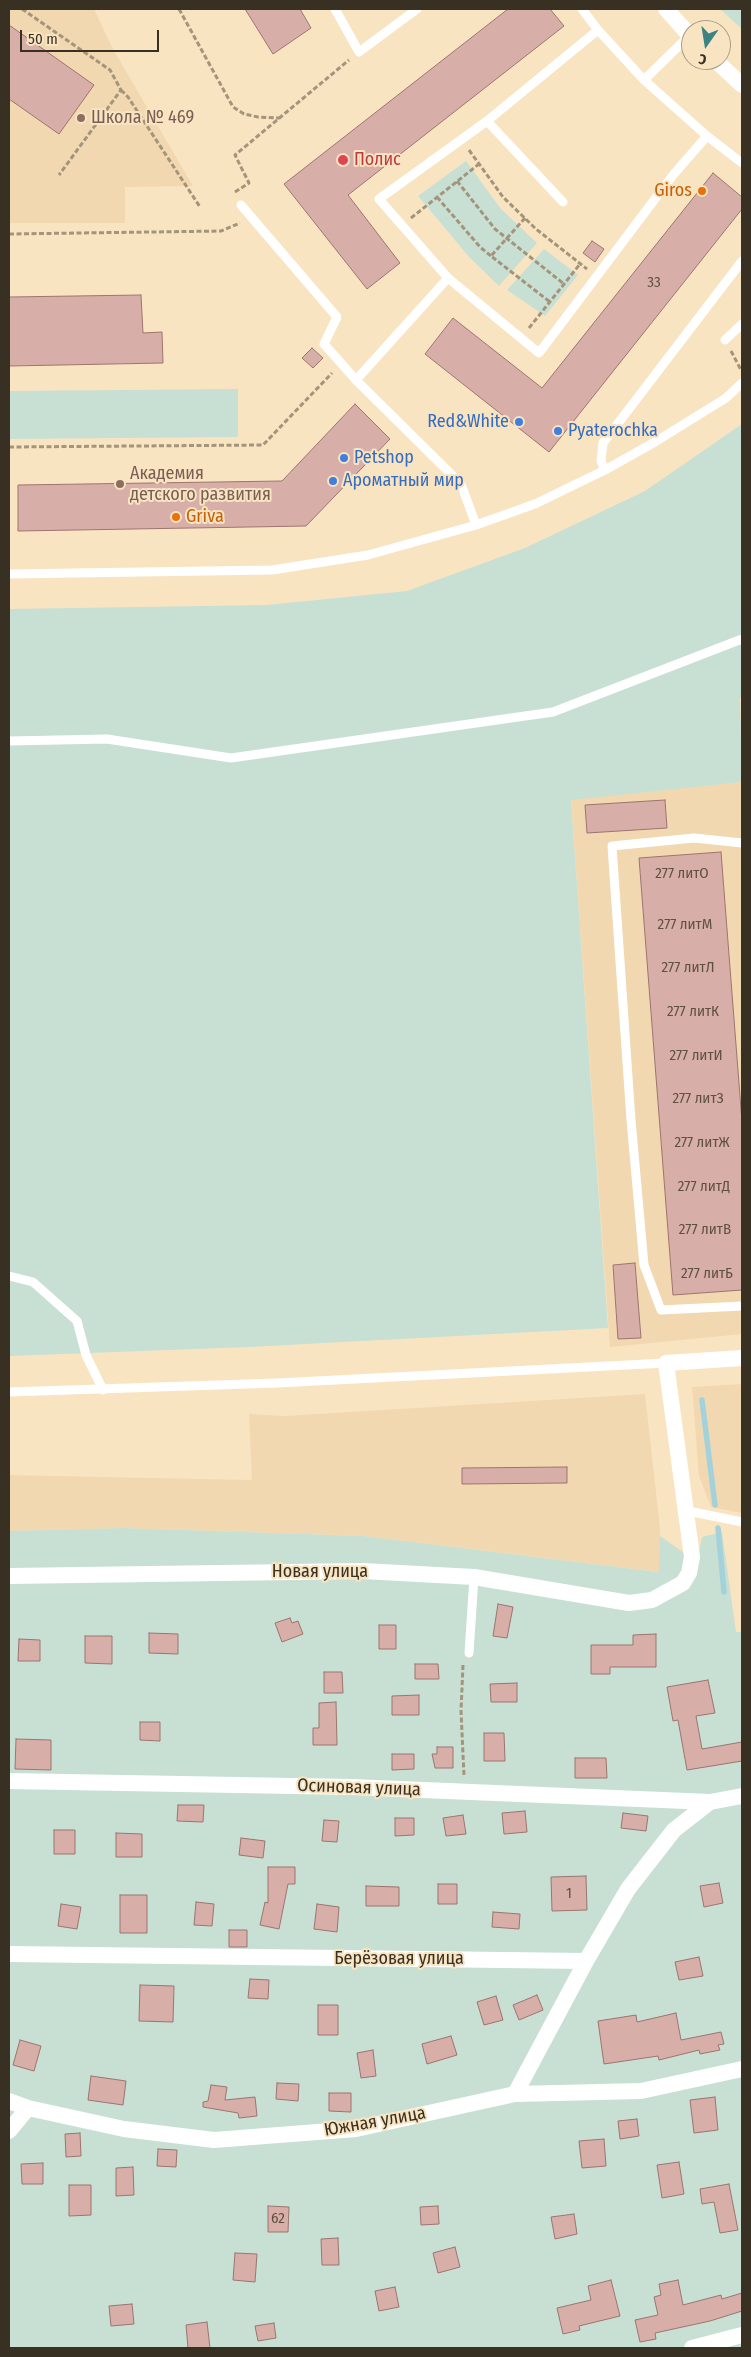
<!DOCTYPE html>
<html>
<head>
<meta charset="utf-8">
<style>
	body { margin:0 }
	#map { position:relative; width:751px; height:2357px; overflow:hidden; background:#f9e4c2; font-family:"Fira Sans Condensed",sans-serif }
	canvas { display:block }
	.frame { position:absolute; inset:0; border:10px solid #383023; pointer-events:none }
	.north { position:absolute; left:681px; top:20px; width:50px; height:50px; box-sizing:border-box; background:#f9e4c2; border:1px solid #ac9c82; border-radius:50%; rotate:193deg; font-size:14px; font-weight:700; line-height:20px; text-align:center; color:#383023 }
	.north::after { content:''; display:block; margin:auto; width:18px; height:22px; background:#3b8483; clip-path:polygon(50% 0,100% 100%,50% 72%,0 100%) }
	.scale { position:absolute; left:20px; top:30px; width:139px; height:22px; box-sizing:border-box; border:2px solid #383023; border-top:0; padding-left:6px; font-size:15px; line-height:18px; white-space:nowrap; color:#383023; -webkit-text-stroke:4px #f9e4c2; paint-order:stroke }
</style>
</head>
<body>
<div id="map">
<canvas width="751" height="2357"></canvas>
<div class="frame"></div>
<div class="north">С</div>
<div class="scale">50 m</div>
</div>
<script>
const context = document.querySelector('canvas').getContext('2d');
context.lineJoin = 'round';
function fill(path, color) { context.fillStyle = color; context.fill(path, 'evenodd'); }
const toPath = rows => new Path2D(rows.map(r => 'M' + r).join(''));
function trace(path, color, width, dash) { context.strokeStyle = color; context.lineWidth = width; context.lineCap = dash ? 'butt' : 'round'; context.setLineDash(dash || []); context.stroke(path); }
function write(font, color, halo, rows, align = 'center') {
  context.font = font + ' "Fira Sans Condensed",sans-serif'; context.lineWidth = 4; context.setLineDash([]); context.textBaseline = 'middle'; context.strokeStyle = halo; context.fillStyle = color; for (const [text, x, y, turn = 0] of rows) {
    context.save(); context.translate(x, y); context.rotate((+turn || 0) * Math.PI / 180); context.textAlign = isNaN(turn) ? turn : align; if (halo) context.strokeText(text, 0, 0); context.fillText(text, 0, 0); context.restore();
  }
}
const built = toPath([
	[9,9,94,9,113,49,193,186,125,187,125,223,9,223],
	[742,782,742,1334,610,1347,571,799],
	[742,1384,742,1513,711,1507,699,1476,692,1387],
	[645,1394,660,1528,660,1572,363,1536,122,1528,9,1531,9,1475,252,1480,249,1414,284,1416]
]);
const green = toPath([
	[720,9,742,9,742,29],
	[466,161,501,209,537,243,499,286,470,258,418,196],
	[544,249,578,275,545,316,507,290],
	[238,389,238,437,9,439,9,391],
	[742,424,742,698,740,698,742,782,571,800,608,1328,249,1347,9,1356,9,609,267,605,407,591,525,548,645,491],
	[122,1528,363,1536,659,1572,660,1536,697,1562,702,1537,722,1532,736,1632,742,1632,742,2348,9,2348,9,1531]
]);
const stream = toPath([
	[702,1400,715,1505],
	[718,1528,724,1592]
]);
const building = toPath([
	[245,9,300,9,311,28,273,54,245,9],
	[508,9,550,9,564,26,348,195,400,263,367,289,284,184,508,9],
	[9,25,94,85,59,134,9,99,9,25],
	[713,173,742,197,742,209,549,452,425,354,453,318,542,388,713,173],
	[592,241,604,249,595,262,583,253,592,241],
	[141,295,143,333,162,332,163,363,9,366,9,297,141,295],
	[312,348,323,358,313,368,302,358,312,348],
	[355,404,390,439,306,526,18,531,18,485,282,481,355,404],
	[665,800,667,828,587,833,585,805,665,800],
	[721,852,742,1122,742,1290,673,1295,639,858,721,852],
	[635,1263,641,1338,618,1339,613,1265,635,1263],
	[567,1467,567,1483,462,1484,462,1468,567,1467],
	[498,1604,513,1607,507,1638,493,1636,498,1604],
	[290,1618,292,1623,298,1621,303,1634,282,1642,275,1623,290,1618],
	[379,1625,396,1625,396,1649,379,1649,379,1625],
	[149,1633,178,1634,178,1654,149,1653,149,1633],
	[656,1634,656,1667,610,1667,610,1674,591,1674,591,1645,633,1645,633,1635,656,1634],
	[85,1636,112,1636,112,1664,85,1663,85,1636],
	[19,1639,40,1640,40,1661,18,1661,19,1639],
	[415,1664,438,1664,439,1679,415,1679,415,1664],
	[324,1672,342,1672,343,1693,324,1693,324,1672],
	[708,1680,715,1713,696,1716,702,1749,742,1742,742,1761,687,1770,678,1720,673,1721,667,1687,708,1680],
	[517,1683,517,1702,491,1702,490,1684,517,1683],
	[419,1695,419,1715,392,1715,392,1696,419,1695],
	[336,1702,337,1745,313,1745,313,1728,319,1728,319,1703,336,1702],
	[140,1722,160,1722,160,1741,140,1740,140,1722],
	[484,1733,504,1733,505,1761,484,1761,484,1733],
	[16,1739,51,1740,51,1770,15,1769,16,1739],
	[437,1747,453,1747,453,1768,435,1768,432,1754,437,1754,437,1747],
	[392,1754,414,1754,414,1769,392,1770,392,1754],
	[575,1758,606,1758,607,1778,575,1778,575,1758],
	[178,1805,204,1805,203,1822,177,1821,178,1805],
	[525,1811,527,1832,504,1834,502,1813,525,1811],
	[623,1813,648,1816,646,1831,621,1828,623,1813],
	[463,1815,466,1834,446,1836,443,1818,463,1815],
	[395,1818,414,1818,414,1835,395,1836,395,1818],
	[324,1820,339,1821,337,1842,322,1841,324,1820],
	[54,1830,75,1830,75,1854,54,1854,54,1830],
	[116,1833,142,1834,142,1857,116,1857,116,1833],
	[241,1838,265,1841,263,1858,239,1855,241,1838],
	[268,1867,295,1867,295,1884,288,1884,279,1929,260,1925,265,1902,268,1903,268,1867],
	[586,1876,587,1910,552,1911,551,1877,586,1876],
	[719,1883,723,1903,704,1907,700,1886,719,1883],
	[438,1884,457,1884,457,1904,438,1904,438,1884],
	[366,1886,399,1887,399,1906,366,1906,366,1886],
	[120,1895,147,1895,147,1933,120,1933,120,1895],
	[196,1902,214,1904,212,1926,194,1925,196,1902],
	[61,1904,81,1907,77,1929,58,1926,61,1904],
	[317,1904,339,1907,337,1932,314,1929,317,1904],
	[493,1912,520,1914,519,1929,492,1927,493,1912],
	[229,1930,247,1930,247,1947,229,1947,229,1930],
	[699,1957,703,1976,679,1980,675,1962,699,1957],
	[250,1979,269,1980,268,1999,248,1998,250,1979],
	[140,1985,174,1986,173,2022,139,2021,140,1985],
	[537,1995,543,2010,519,2020,513,2005,537,1995],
	[496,1996,503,2020,484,2025,477,2002,496,1996],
	[318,2005,338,2005,338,2035,318,2035,318,2005],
	[676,2013,681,2040,721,2032,724,2044,718,2045,720,2050,700,2054,699,2050,659,2060,658,2056,604,2064,598,2021,636,2015,637,2022,676,2013],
	[451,2036,457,2055,427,2064,422,2044,451,2036],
	[20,2040,41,2046,34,2071,13,2065,20,2040],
	[373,2050,376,2076,361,2078,357,2053,373,2050],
	[91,2076,126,2081,123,2105,88,2100,91,2076],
	[277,2083,299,2084,298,2101,276,2099,277,2083],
	[211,2085,227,2087,225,2100,255,2097,257,2116,239,2118,238,2113,203,2107,203,2102,208,2101,211,2085],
	[329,2093,351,2093,351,2112,329,2111,329,2093],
	[715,2097,718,2130,694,2133,690,2100,715,2097],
	[637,2119,639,2136,620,2139,618,2121,637,2119],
	[80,2133,81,2156,66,2157,65,2134,80,2133],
	[604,2139,606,2166,582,2168,579,2141,604,2139],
	[158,2149,177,2150,176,2167,157,2166,158,2149],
	[679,2162,684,2194,662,2198,657,2165,679,2162],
	[43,2163,43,2184,22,2184,21,2164,43,2163],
	[133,2167,134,2195,116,2196,116,2168,133,2167],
	[729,2184,738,2230,720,2233,714,2202,702,2204,700,2189,729,2184],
	[69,2185,91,2185,91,2215,69,2216,69,2185],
	[268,2206,289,2207,288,2232,268,2232,268,2206],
	[438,2206,439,2224,421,2225,420,2207,438,2206],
	[574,2214,577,2234,555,2239,551,2217,574,2214],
	[338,2238,339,2265,322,2265,321,2239,338,2238],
	[455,2247,460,2267,438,2273,433,2253,455,2247],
	[235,2253,257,2254,255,2282,233,2280,235,2253],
	[611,2280,620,2316,579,2326,580,2330,563,2334,557,2308,591,2300,588,2286,611,2280],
	[678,2280,683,2305,721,2295,722,2299,742,2293,742,2311,710,2321,655,2333,656,2339,640,2342,635,2320,658,2315,654,2297,661,2295,659,2284,678,2280],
	[395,2287,399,2307,379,2311,375,2291,395,2287],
	[132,2304,134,2324,111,2326,109,2306,132,2304],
	[207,2322,210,2348,188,2348,186,2325,207,2322],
	[274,2323,276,2338,258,2341,255,2326,274,2323]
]);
const path = toPath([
	[22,9,110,70,121,90,59,175],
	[179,9,233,107,244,114,258,117,279,118],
	[121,90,128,97,200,207],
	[469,150,503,197,536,229,587,269],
	[457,181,495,229,564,284],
	[235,192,249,183,235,155,349,60],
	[437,197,480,247,491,256],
	[411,218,479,164],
	[525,218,491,256,550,302],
	[9,234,221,231,240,223],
	[529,328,580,264],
	[731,351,741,370],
	[9,447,263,445,332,373],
	[463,1665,461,1711,464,1776]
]);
const lane = toPath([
	[335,9,359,52,417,9],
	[582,9,598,30,644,80,707,136,742,163],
	[598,30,487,121,379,199,448,278,539,353,673,175,707,136],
	[644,80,690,35],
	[487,121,563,202],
	[725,340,742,324],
	[356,380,448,278],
	[605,470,601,461,603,443,742,261],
	[476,525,535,504,605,470,655,442,726,398,742,383],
	[9,574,272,570,368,555,476,525,461,484,356,380,324,344,337,317,241,205],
	[9,741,107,739,231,758,553,712,742,639],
	[742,843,694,838,612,846,631,1120,644,1265,661,1310,742,1306],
	[9,1276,33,1282,77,1321,86,1355,103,1390],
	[9,1392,277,1383,666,1363],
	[688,1511,742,1522],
	[469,1653,474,1577]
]);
const street = toPath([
	[666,9,691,37],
	[715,60,742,85],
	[9,1576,363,1571,474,1577,629,1603,652,1600,683,1583,689,1573,692,1557,666,1363,742,1358],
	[9,1781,352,1787,710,1802,742,1796],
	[9,1954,586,1961,628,1889,674,1830,710,1802],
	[515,2094,586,1961],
	[9,2101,28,2108,124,2129,214,2140,356,2129,515,2094,641,2091,742,2069],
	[9,2131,28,2108],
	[692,2348,742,2335]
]);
const markers = [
	[81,118,5,"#8d6e63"],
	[343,160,6,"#e0444e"],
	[702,191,5,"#e8710a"],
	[519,422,5,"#3f7fe0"],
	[558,431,5,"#3f7fe0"],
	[344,458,5,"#3f7fe0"],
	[333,481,5,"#3f7fe0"],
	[120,484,5,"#8d6e63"],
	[176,517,5,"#e8710a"]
];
const numberNames = [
	["33",654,283],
	["277 литО",682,874],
	["277 литМ",685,925],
	["277 литЛ",688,968],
	["277 литК",693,1012],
	["277 литИ",696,1056],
	["277 литЗ",698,1099],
	["277 литЖ",702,1143],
	["277 литД",704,1187],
	["277 литВ",705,1230],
	["277 литБ",707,1274],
	["1",569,1894],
	["62",278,2219]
];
const educationNames = [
	["Школа № 469",91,118],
	["Академия",130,474],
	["детского развития",130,495]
];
const healthNames = [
	["Полис",354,160]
];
const foodNames = [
	["Giros",692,191],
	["Griva",186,517,"left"]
];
const shopNames = [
	["Red&White",509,422,"right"],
	["Pyaterochka",568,431],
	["Petshop",354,458],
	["Ароматный мир",343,481]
];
const streetNames = [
	["Новая улица",320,1572],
	["Осиновая улица",359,1788,2],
	["Берёзовая улица",399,1959],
	["Южная улица",375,2122,-10]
];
fill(built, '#f1d8b0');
fill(green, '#c7e0d3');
trace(stream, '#a3d2db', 5.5);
fill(building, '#d8aea8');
trace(building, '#9c756f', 1);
trace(path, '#a3947b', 3, [5, 2.5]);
trace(lane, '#fff', 9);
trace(street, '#fff', 16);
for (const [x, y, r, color] of markers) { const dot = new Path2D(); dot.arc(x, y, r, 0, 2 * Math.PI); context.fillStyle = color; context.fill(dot); trace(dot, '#f9e4c2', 2); }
write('15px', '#605044', null, numberNames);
write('18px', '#785e54', '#f9e4c2', educationNames, 'left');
write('18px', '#be3a42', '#f9e4c2', healthNames, 'left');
write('18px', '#c56008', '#f9e4c2', foodNames, 'right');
write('18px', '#366cbe', '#f9e4c2', shopNames, 'left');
write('18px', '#383023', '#f9e4c2', streetNames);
</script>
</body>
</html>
